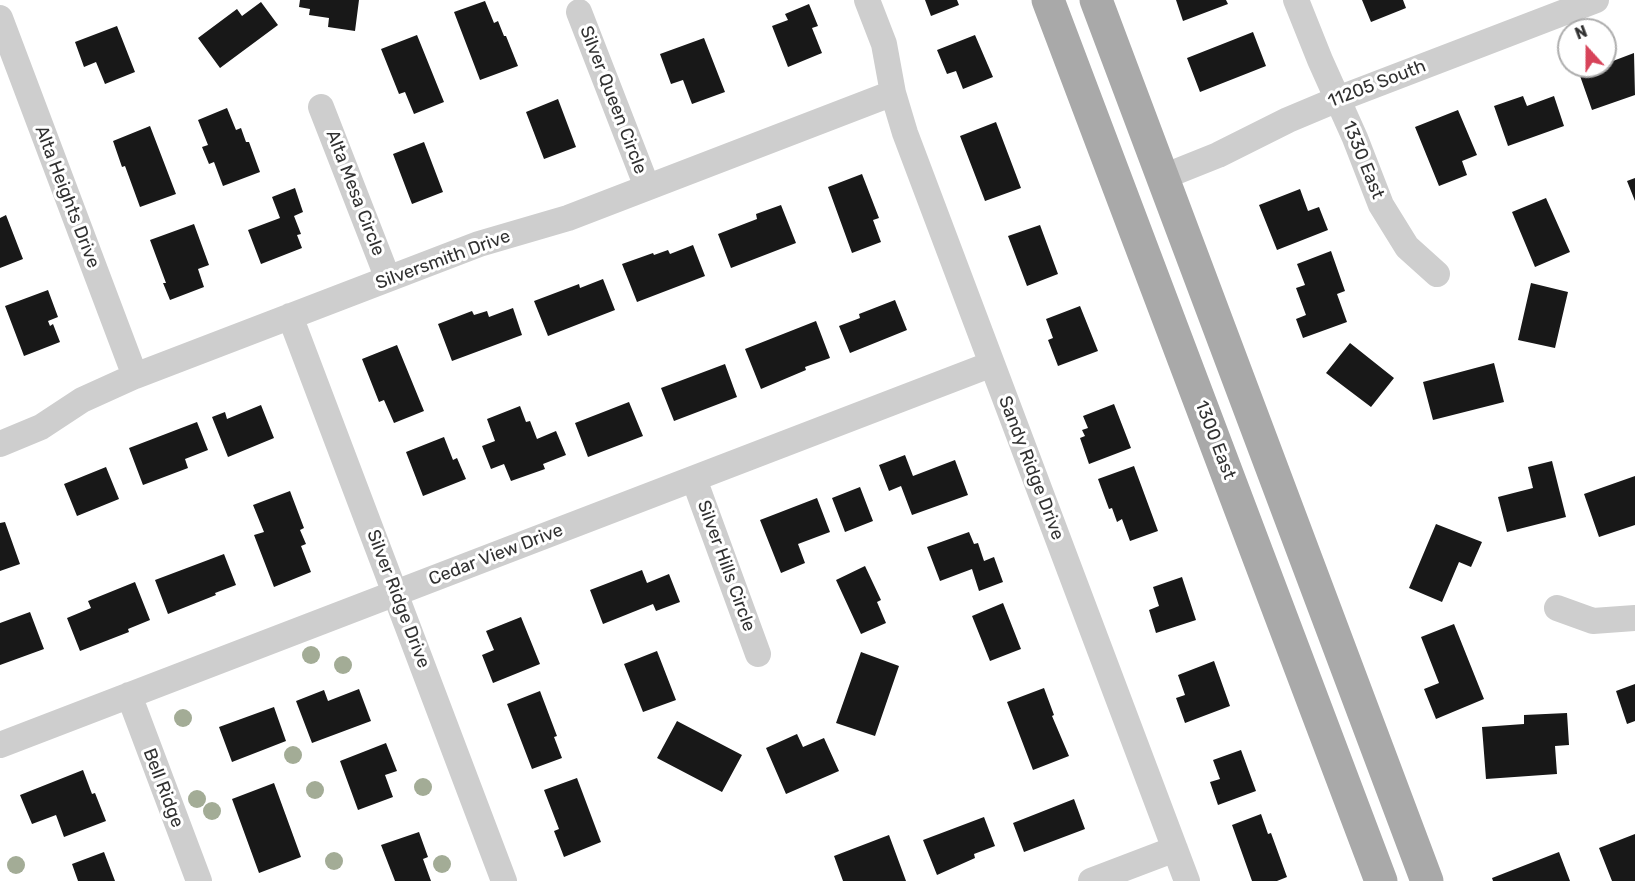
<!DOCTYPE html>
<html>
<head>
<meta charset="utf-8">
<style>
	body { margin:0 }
	#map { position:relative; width:1635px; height:881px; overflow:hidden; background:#fff; font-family:Rubik,sans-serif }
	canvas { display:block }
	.north { position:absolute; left:1557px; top:18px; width:60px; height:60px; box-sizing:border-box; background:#fff; border:2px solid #adadad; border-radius:50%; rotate:339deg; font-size:16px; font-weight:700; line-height:24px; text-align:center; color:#313131 }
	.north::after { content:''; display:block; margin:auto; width:21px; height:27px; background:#d74359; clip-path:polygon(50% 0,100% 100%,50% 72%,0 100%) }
</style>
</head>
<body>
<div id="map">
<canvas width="1635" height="881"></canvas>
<div class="north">N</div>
</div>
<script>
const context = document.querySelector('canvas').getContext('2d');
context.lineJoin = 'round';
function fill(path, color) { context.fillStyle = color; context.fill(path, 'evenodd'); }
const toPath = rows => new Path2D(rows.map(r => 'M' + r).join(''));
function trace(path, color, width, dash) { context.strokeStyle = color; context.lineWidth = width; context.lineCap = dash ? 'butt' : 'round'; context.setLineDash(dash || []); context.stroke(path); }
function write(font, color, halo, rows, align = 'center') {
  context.font = font + ' Rubik,sans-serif'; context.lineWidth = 6; context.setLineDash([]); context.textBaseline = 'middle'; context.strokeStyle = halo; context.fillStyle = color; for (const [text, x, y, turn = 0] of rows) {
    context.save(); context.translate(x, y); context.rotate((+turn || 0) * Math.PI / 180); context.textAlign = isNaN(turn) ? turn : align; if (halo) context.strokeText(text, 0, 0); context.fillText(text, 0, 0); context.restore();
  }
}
const building = toPath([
	[300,0,359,0,355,31,328,27,329,18,309,15,310,9,299,7],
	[925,0,957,0,959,5,931,16],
	[1176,0,1226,0,1228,4,1183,21],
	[1362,0,1403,0,1406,8,1371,22],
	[485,1,494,23,498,21,504,36,506,36,518,66,480,80,454,12],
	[261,2,278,25,220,68,198,38,237,9,242,16],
	[809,4,818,26,812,28,822,53,788,67,772,26,788,20,785,14],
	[117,26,135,72,105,84,96,62,84,67,75,42],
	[1253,32,1266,66,1200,92,1187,58],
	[417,35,444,102,414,114,405,92,399,94,381,49],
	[975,35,993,77,963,89,956,71,947,74,937,50],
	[704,38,725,92,692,104,683,80,671,84,660,54],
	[1634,53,1635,95,1592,110,1579,73,1598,66,1605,66,1605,64],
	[1523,96,1527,106,1554,96,1564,126,1508,146,1494,106],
	[558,99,576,147,544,159,526,112],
	[227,108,236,130,241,128,246,142,249,142,260,172,223,186,214,162,209,164,202,147,208,145,198,120],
	[1458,110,1477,155,1462,161,1467,175,1439,186,1415,127],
	[996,122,1021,188,985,201,960,136],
	[150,126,176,194,140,207,125,166,122,167,113,141],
	[424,142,443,192,412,204,393,154],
	[862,174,879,218,873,220,881,242,852,253,828,187],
	[1635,178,1635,201,1627,181],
	[295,188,303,212,294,216,301,234,297,235,302,248,261,264,248,230,280,218,272,197],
	[1300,189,1308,211,1319,207,1328,230,1277,250,1259,205],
	[1546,198,1570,252,1535,267,1512,212],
	[781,205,796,243,731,268,718,234,757,219,756,214],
	[6,215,23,259,0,268,0,218],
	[194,224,209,265,198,269,204,287,170,300,163,283,166,283,150,240],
	[1040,225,1058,274,1027,286,1008,236],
	[693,245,705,276,637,302,622,264,653,253,654,255,668,250,670,254],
	[1331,251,1345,291,1337,294,1347,322,1303,338,1296,319,1306,315,1296,288,1305,285,1297,264],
	[603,279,615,310,548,336,534,301,579,284,580,288],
	[1531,283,1568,292,1555,348,1518,340],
	[48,290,58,317,48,321,50,326,53,324,60,342,24,356,5,306],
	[895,300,907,330,850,353,839,326,860,318,859,314],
	[1080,306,1098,351,1058,366,1048,340,1053,338,1046,319],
	[513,308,522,335,452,361,438,324,472,311,474,315,487,311,489,317],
	[816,321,830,358,805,367,806,370,761,389,745,349],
	[1350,343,1394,378,1371,407,1326,373],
	[397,345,424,411,394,423,384,400,379,402,362,359],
	[1494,363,1504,402,1433,420,1423,382],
	[725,364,737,397,674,421,661,388],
	[629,402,643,436,588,457,575,423],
	[1114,404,1131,448,1089,464,1080,438,1085,436,1082,430,1088,428,1083,416],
	[261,405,274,438,228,457,212,417,225,412,227,419],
	[520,406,526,422,530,421,537,439,556,431,566,455,543,464,545,469,511,481,504,464,491,469,482,446,495,441,487,419],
	[197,422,208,450,185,459,188,468,143,485,129,448],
	[444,437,453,460,457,458,466,479,423,496,406,452],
	[905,455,913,476,955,460,968,495,912,515,901,486,889,491,879,465],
	[1552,461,1566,517,1507,532,1498,497,1533,488,1528,467],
	[1134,466,1158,531,1130,541,1122,519,1117,522,1112,508,1109,509,1098,479],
	[106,467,119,499,77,516,64,484],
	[1635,476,1635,525,1599,537,1584,494],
	[860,487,873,521,845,532,832,498],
	[290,491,304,528,300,530,306,544,301,546,311,572,274,587,254,535,264,532,253,505],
	[817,498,830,532,798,544,805,563,781,573,760,520],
	[5,522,20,564,0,571,0,523],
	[1436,524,1482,542,1471,567,1459,562,1442,602,1409,588],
	[969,532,974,544,978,543,984,561,994,557,1003,582,979,591,972,569,940,581,927,547],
	[224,554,236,585,215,593,216,595,168,614,155,580],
	[865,566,881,600,877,602,886,623,861,634,836,580],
	[642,570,647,583,669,574,680,602,656,611,653,604,603,624,590,590],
	[1182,577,1196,620,1156,633,1149,610,1159,606,1153,587],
	[135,582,150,620,128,629,129,632,80,651,67,618,91,608,88,601],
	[1003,603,1021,649,990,661,972,616],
	[30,612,44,649,0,665,0,623],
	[521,617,540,664,493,683,482,655,494,650,486,631],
	[1454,624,1484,699,1436,719,1424,689,1439,683,1421,637],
	[657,651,676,700,643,712,624,664],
	[861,652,899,666,875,736,836,723],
	[1214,661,1230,706,1185,723,1176,698,1185,695,1178,675],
	[1635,684,1635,721,1627,724,1616,691],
	[1044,688,1054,715,1052,716,1069,756,1033,770,1007,702],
	[359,689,371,721,312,743,296,701,324,690,328,701],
	[540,691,557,736,554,737,562,758,532,769,507,704],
	[274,707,286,741,232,762,219,727],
	[1567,713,1569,745,1555,746,1557,774,1486,779,1482,727,1524,724,1524,715],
	[677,721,742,755,722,792,657,758],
	[797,734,803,747,824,738,839,771,786,794,766,748],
	[386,743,397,771,385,775,393,797,358,810,340,761],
	[1241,750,1256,791,1218,805,1210,782,1220,779,1213,760],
	[83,770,92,794,95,793,106,821,64,837,56,815,32,824,20,795],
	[577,778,601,842,564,857,554,831,559,829,544,790],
	[274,783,301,857,259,873,232,799],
	[1074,799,1085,829,1024,852,1013,823],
	[1261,814,1268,834,1271,833,1287,877,1277,881,1252,881,1232,825],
	[984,817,995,846,974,854,975,858,937,875,923,840],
	[419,832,428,857,423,859,431,881,395,881,381,845],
	[1635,834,1635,881,1612,881,1599,848],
	[889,835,906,881,843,881,834,856],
	[104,852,115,881,78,881,72,864],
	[1559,852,1570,881,1493,881,1492,878]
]);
const minor = toPath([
	[867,0,884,44,893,93,905,133,1187,881],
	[1296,0,1320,60,1355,138,1381,205,1407,247,1437,274],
	[579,12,647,187],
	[0,18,135,376],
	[321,107,388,279],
	[1163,177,1218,155,1288,120,1338,99,1596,0],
	[290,316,504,881],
	[0,444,41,427,82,400,135,376,479,244,568,218,893,93],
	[694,479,758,654],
	[1557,608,1593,621,1635,618],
	[129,695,199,881],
	[0,745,992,364],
	[1091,881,1175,849]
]);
const major = toPath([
	[1048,0,1381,881],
	[1096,0,1427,881]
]);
const trees = [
	[311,655],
	[343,665],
	[183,718],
	[293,755],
	[423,787],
	[315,790],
	[197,799],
	[212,811],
	[334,861],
	[442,864],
	[16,865]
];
const streetNames = [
	["11205 South",1377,84,-21],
	["Silver Queen Circle",613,100,69],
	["1330 East",1363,160,68],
	["Alta Mesa Circle",355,193,69],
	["Alta Heights Drive",67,197,69],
	["Silversmith Drive",443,260,-20],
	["1300 East",1215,440,69],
	["Sandy Ridge Drive",1031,468,69],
	["Cedar View Drive",496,555,-21],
	["Silver Hills Circle",726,566,70],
	["Silver Ridge Drive",398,599,69],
	["Bell Ridge",163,788,69]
];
fill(building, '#181818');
trace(minor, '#cecece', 26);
trace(major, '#a9a9a9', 33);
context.fillStyle = '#a3ac96';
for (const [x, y] of trees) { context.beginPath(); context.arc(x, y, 9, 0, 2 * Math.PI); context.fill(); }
write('18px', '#313131', '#fff', streetNames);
</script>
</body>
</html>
